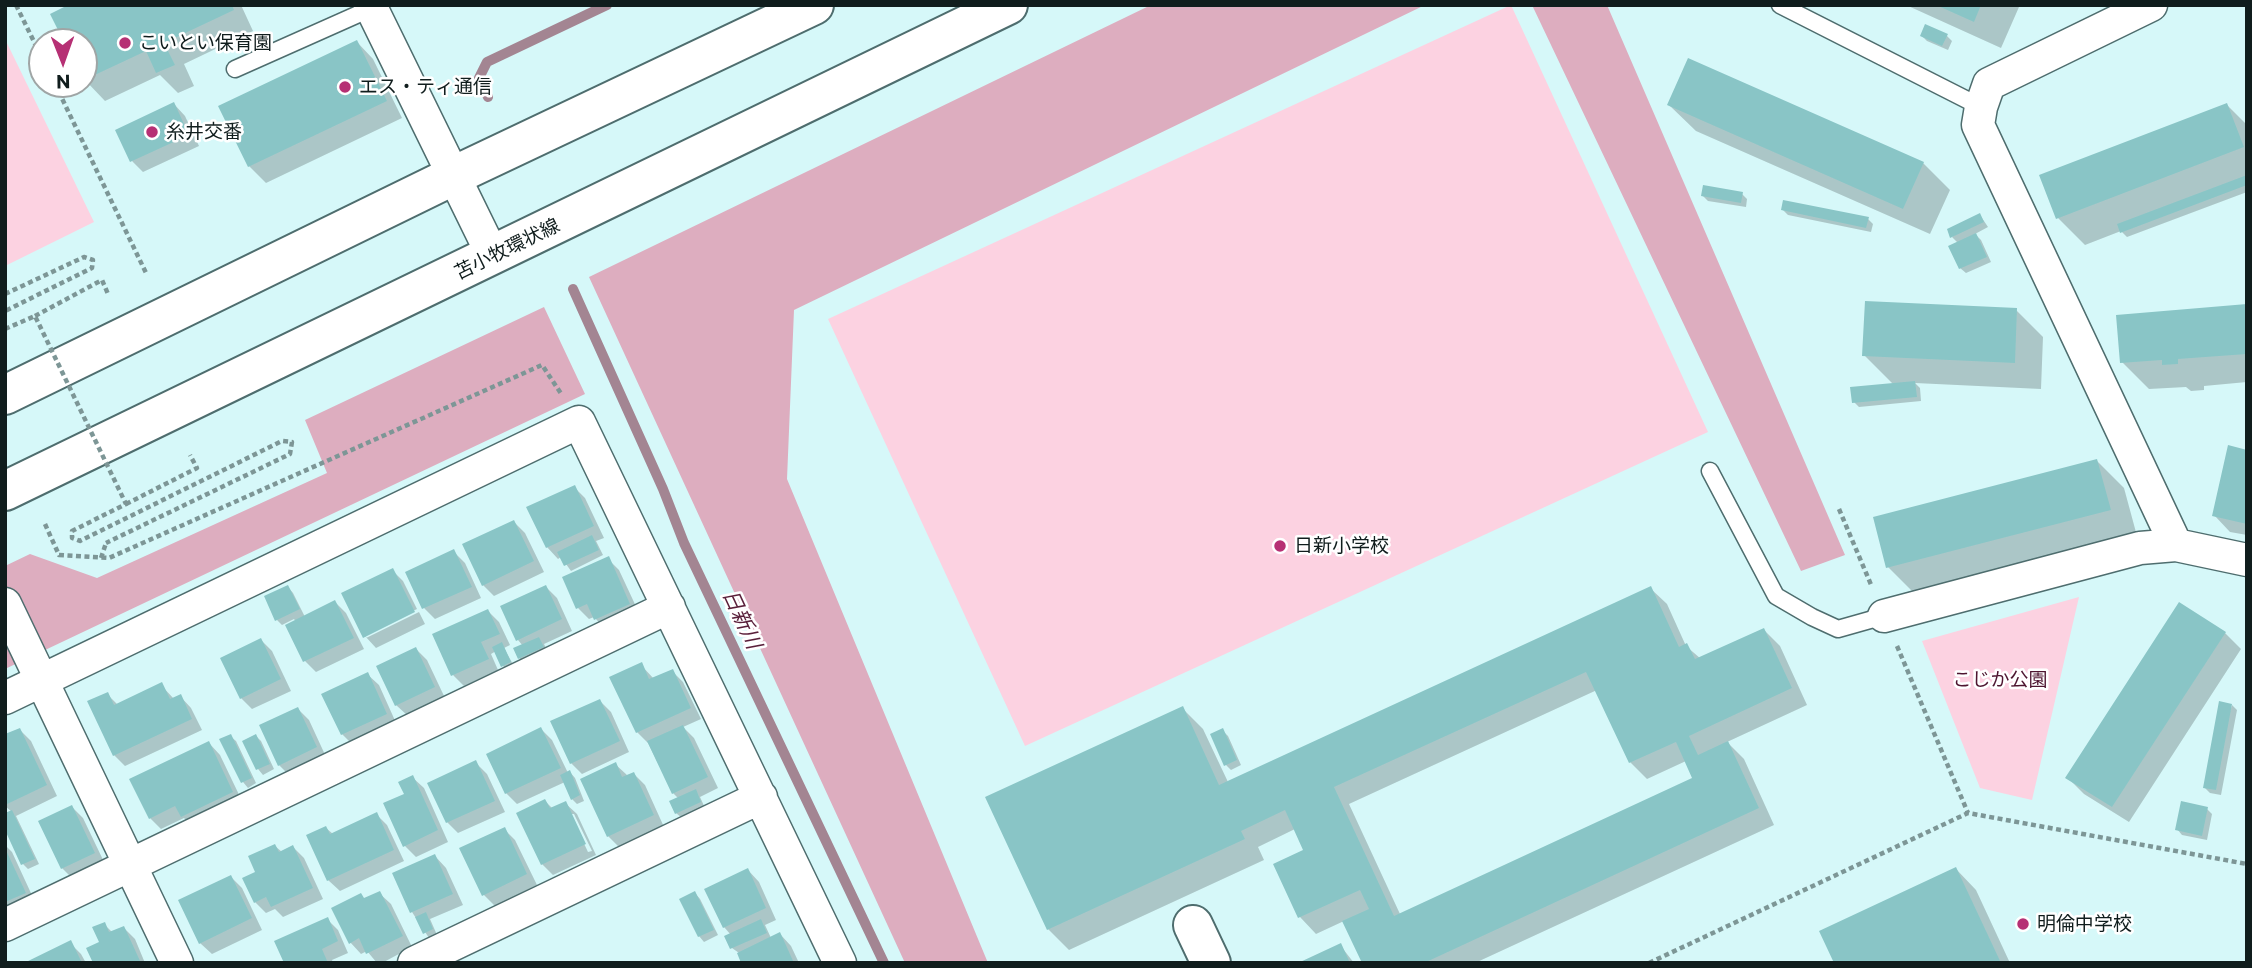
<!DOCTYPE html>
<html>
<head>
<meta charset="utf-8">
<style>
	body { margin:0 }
	#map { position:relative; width:2252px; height:968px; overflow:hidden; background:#d6f8f9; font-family:Commissioner,sans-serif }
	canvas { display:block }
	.frame { position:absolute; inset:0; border:7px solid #101d1d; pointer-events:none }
	.north { position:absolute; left:28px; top:28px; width:70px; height:70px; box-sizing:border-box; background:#fff; border:2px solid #9fa5a5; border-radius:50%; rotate:179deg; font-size:19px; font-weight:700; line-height:28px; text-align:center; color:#101d1d }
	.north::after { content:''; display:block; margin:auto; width:24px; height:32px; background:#b63074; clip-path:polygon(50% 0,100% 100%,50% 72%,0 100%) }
</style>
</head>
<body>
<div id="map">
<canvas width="2252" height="968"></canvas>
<div class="frame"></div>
<div class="north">N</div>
</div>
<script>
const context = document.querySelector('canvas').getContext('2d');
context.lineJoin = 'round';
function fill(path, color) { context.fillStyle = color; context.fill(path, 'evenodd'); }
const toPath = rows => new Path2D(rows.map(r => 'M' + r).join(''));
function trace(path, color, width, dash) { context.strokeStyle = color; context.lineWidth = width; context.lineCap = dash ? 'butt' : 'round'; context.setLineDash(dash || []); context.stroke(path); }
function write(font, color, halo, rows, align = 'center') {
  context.font = font + ' Commissioner,"Noto Sans JP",sans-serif'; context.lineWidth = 5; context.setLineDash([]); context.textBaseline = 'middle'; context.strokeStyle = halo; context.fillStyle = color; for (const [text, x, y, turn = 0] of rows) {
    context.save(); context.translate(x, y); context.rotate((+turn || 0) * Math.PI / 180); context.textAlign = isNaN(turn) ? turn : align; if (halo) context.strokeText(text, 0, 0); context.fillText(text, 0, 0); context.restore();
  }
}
const green = toPath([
	[1511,5,1708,432,1025,746,828,319],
	[5,39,94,222,5,266],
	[2079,597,2032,800,1980,788,1922,641]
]);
const forest = toPath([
	[1151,5,1425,5,794,310,787,479,988,963,905,963,589,277],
	[1532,5,1607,5,1845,555,1801,571],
	[544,307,585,394,5,669,5,566,30,554,97,578,327,473,305,420]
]);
const shadow = toPath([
	[69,5,241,5,253,31,184,64,194,86,178,93,160,75,105,101,84,79,84,42,66,42],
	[1906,5,2018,5,2019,7,2001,48],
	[1922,36,1947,36,1952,41,1948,50,1927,41],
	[357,42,373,59,402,118,266,183,249,166,221,107],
	[174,104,185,116,199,146,143,172,132,161],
	[1669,105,1923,163,1950,190,1930,234,1696,131],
	[2227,105,2247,125,2247,192,2127,237,2121,231,2085,245,2058,218],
	[1742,194,1747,199,1746,207,1708,201,1703,196],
	[1783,210,1868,219,1873,224,1871,232,1788,215],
	[1980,215,1988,227,1975,234,1981,240,1991,262,1966,273,1960,268,1958,243,1952,237],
	[2247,306,2247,382,2204,386,2204,390,2191,391,2186,387,2149,389,2122,362],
	[2016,310,2043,337,2041,389,1915,383,1920,388,1921,401,1859,407,1854,402,1894,385,1864,355],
	[2247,451,2247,535,2230,532,2214,515],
	[2097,461,2124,488,2137,536,1915,594,1888,567],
	[574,487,585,498,604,538,596,541,603,555,571,571,561,557,558,559,547,547],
	[514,522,525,533,544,572,494,596,483,585],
	[454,552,465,563,481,598,435,619,424,608],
	[608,559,619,570,640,615,606,630,594,617,589,619,578,608],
	[392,570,403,581,417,609,366,634,366,638,419,612,425,624,376,648,365,636],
	[288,587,293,593,305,617,335,602,346,613,364,649,316,672,305,661,287,626,296,622,294,619,282,625,277,620],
	[546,587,557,598,572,631,544,644,548,652,524,663,519,658,523,646,518,640],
	[1650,588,1667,604,1686,646,1701,659,1764,630,1780,646,1807,705,1727,742,1744,759,1774,825,1475,963,1364,963,1344,921,1316,934,1300,917,1275,865,1306,850,1295,829,1258,847,1264,860,1069,950,1048,929,1182,708,1203,729,1228,782],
	[1597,690,1630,762,1647,779,1686,761,1694,779,1400,914,1349,804],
	[488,611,499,622,510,645,504,648,515,668,508,671,503,666,496,651,491,654,498,670,464,686,453,675],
	[2225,633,2241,649,2129,822,2084,794,2068,778],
	[261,640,272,651,291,691,252,709,241,698],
	[416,649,427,660,445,698,408,716,396,705],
	[641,665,654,679,672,671,683,682,701,719,683,727,694,738,718,788,700,797,705,808,682,818,676,813,679,799,673,793,648,743,637,732],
	[367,674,379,685,397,725,353,745,342,734],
	[161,685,174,699,180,696,191,708,202,730,125,766,114,755,107,694,118,705],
	[600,701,611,712,629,752,582,774,571,763],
	[2232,705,2237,710,2221,795,2210,793,2205,788],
	[298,709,309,720,327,759,290,776,279,765],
	[541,729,552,740,568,773,570,772,575,778,584,801,577,804,572,799,565,782,517,804,506,793],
	[20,730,31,741,57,796,16,816,39,864,28,869,23,864,12,812,5,806,5,736],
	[1223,731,1228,736,1241,765,1231,770,1226,765],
	[230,736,236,741,256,783,248,788,243,782,222,740],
	[256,736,261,741,274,769,263,775,258,769,244,742],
	[209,743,220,755,243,803,193,827,184,818,161,829,150,818],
	[476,763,487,774,505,812,458,833,447,822],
	[615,764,627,775,634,774,645,785,664,827,619,847,608,836],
	[412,777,424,788,448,842,416,857,405,846,406,795],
	[545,801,553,809,565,803,577,814,596,855,553,875,542,864],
	[570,814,574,814,592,851,588,852],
	[72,807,83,818,105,864,73,879,62,868],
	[2207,809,2212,814,2207,840,2182,835,2177,829],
	[376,814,387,825,404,861,340,891,328,880,326,828,333,834],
	[504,829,515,840,537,885,495,906,483,894],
	[5,845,12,852,36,904,5,918],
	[275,846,282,852,293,847,304,858,323,899,283,917,275,909,266,913,255,902,258,873],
	[435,856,446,868,463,905,430,919,437,935,429,938,412,912],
	[1956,869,1976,890,2010,963,1836,963],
	[748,870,759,882,776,920,765,925,771,938,780,934,791,946,799,963,743,963,739,953,732,948,731,935,724,927],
	[231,877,242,888,262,930,212,954,200,943],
	[379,893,391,904,412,947,382,963,377,963,367,951,361,954,350,942,365,899],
	[695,893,700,899,718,935,704,942,699,936],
	[327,919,338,930,348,953,332,960,333,963,286,963],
	[104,924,113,933,124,928,135,939,145,963,95,963],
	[70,943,81,954,86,963,29,963],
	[1340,945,1354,963,1303,963]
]);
const stream = toPath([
	[488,97,479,78,487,62,607,5],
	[573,289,663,489,684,543,884,963]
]);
const building = toPath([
	[68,5,232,5,234,10,164,43,175,65,156,73,146,51,84,80,84,42,64,42,50,14],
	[1936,5,1981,5,1974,22],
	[1925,24,1948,34,1942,46,1920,36],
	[357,40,387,101,248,167,218,106],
	[1688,58,1924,162,1903,209,1667,105],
	[174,102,189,135,130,162,115,130],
	[2227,103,2244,147,2056,219,2039,175],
	[2247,175,2247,185,2120,233,2117,224],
	[1703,185,1743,192,1741,203,1701,196],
	[1783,200,1869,217,1866,228,1781,210],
	[1980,213,1984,222,1950,238,1947,229],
	[1976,233,1987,257,1959,269,1948,246],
	[1865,301,2017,308,2015,363,1862,356],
	[2247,304,2247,354,2178,359,2178,364,2162,365,2162,360,2120,363,2116,315],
	[1915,381,1917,397,1852,403,1850,387],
	[2228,445,2247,450,2247,524,2212,516],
	[2097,459,2111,510,1886,568,1873,517],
	[575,485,594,526,546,548,526,507],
	[514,520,534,561,482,586,462,544],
	[592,535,599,550,564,566,557,552],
	[454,549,472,587,422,609,405,572],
	[609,556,630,604,594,620,587,604,576,609,562,577],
	[393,568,415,612,363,638,341,593],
	[288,585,300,609,275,621,264,596],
	[546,585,562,619,516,641,500,606],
	[1651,586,1679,647,1687,643,1695,659,1764,628,1792,688,1689,736,1698,755,1728,741,1759,808,1424,963,1362,963,1342,921,1369,909,1360,890,1298,918,1273,864,1303,850,1285,810,1241,831,1245,839,1047,930,985,797,1183,706,1219,785],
	[1586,672,1629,763,1676,742,1692,778,1394,916,1334,787],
	[335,600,354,638,303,662,285,625],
	[2179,602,2226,632,2112,807,2065,778],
	[488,609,500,634,481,642,489,659,451,676,432,634],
	[539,637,544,647,518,659,513,648],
	[261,638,281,679,240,699,220,658],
	[502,642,511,662,501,667,492,647],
	[416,647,435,687,395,706,376,666],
	[642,662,649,679,673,669,691,708,636,733,609,677],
	[368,672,387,714,341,735,321,694],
	[162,682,170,699,181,694,192,719,113,756,87,701,108,692,114,705],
	[600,699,620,741,570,764,550,721],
	[2219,701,2232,704,2216,790,2203,788],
	[298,707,317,747,278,766,259,725],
	[683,725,708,777,672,794,647,741],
	[541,727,561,768,505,794,486,754],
	[20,728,47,785,5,805,5,734],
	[1223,728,1237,760,1224,766,1210,734],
	[231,734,252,778,241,783,219,739],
	[256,734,270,764,256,770,242,741],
	[209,741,233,792,181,817,175,806,149,819,129,779],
	[476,760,495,801,446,823,427,783],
	[616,762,622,777,634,772,654,815,607,837,580,779],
	[570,770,580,795,571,800,560,775],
	[413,775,438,830,403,847,383,803,404,794,398,782],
	[696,789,701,802,675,814,669,801],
	[545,799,550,808,566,801,586,844,541,865,516,813],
	[2181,801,2208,807,2202,836,2175,830],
	[72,805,95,853,61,869,38,821],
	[12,810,35,859,21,865,5,830,5,813],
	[377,812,394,850,327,881,306,835,326,826,330,834],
	[505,827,527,874,482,896,459,848],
	[275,844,279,852,293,845,313,888,271,907,266,897,254,903,242,878,255,872,248,856],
	[5,848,26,893,5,902],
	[435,854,453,894,410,913,392,873],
	[1956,867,2001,963,1834,963,1819,931],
	[748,868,766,908,723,928,704,889],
	[231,875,252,918,199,944,178,900],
	[380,891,403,936,366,954,359,938,349,944,331,908,361,893,364,898],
	[695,891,714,930,698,937,679,899],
	[426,912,433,929,423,934,415,917],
	[328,917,338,941,322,949,328,963,284,963,274,941],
	[761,919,767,933,730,949,724,936],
	[105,922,109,932,124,926,141,963,93,963,86,948,99,942,92,927],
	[780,932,794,963,741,963,737,953],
	[71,940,82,963,24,963],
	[1341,943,1350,963,1298,963]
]);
const path = toPath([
	[16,5,42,58],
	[55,84,147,275],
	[5,294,84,257,93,260,92,268,5,311],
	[35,316,102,280,108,294],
	[126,504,197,468,190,455],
	[1839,509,1872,587],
	[45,524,59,555,109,558,542,365,562,395],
	[101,558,106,543],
	[1897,646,1968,813],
	[1649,963,1968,813,2247,864]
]);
const lane = toPath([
	[1780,5,1981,107],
	[235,69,372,8],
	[1710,471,1776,596,1812,617,1838,629,1884,616]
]);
const street = toPath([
	[370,5,493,256],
	[2151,5,1989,84,1981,107,1978,125,2176,545,2247,560],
	[5,604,177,963],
	[1884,616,2140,548,2176,545],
	[5,698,579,422,840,963],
	[5,925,669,607],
	[414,963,761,797]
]);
const secondary = toPath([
	[5,395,453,176,814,5],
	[5,491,1008,5],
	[1193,925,1211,963]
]);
const pathBridge = toPath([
	[5,329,35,316,126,504,72,531,72,538,80,541,282,441,292,442,290,454,106,543]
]);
const markers = [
	[125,43,7,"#b63074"],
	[345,87,7,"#b63074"],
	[152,132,7,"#b63074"],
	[1280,546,7,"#b63074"],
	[2023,924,7,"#b63074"]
];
const poiNames = [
	["こいとい保育園",139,43],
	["エス・ティ通信",359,87],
	["糸井交番",166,132],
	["日新小学校",1294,546],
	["明倫中学校",2037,924]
];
const streetNames = [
	["苫小牧環状線",507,249,-26]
];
const parkNames = [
	["こじか公園",2000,680]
];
const waterNames = [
	["日新川",742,619,65]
];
fill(green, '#fcd2e1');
fill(forest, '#ddadbf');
fill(shadow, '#0003');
trace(stream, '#a38592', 10);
fill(building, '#89c5c6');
trace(lane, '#4e6d6e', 19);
trace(street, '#4e6d6e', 35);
trace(secondary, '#4e6d6e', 42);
trace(path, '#7d9696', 4.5, [5, 3.5]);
trace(lane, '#fff', 16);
trace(street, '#fff', 32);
trace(secondary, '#fff', 38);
trace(pathBridge, '#7d9696', 4.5, [5, 3.5]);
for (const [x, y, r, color] of markers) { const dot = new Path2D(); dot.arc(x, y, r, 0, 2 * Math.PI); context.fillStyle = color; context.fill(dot); trace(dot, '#fff', 2.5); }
write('19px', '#101d1d', '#fff', poiNames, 'left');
write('19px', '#101d1d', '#fff', streetNames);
write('19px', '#4e1530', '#fff', parkNames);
write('italic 21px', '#591f3a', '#fff', waterNames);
</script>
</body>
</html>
